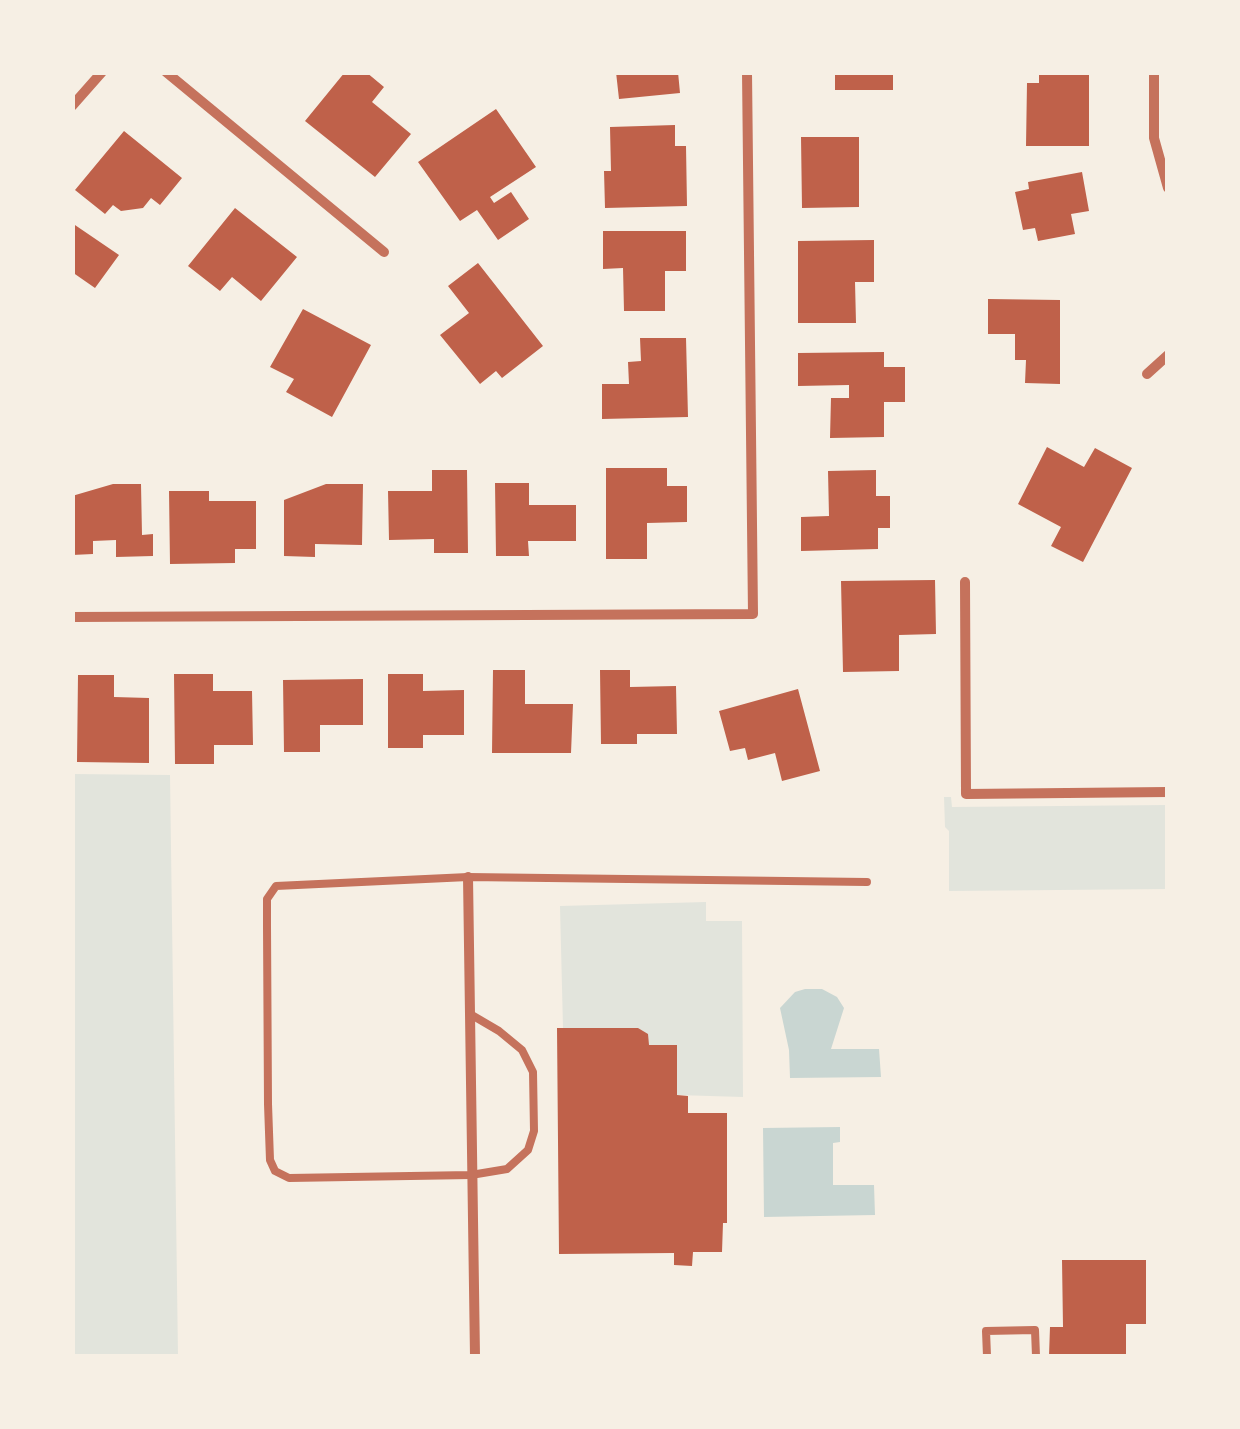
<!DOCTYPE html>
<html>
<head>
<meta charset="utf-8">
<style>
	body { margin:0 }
	#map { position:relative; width:1240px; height:1429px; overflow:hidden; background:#f6efe4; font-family:Lato,sans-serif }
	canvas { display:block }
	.frame { position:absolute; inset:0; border:75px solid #f6efe4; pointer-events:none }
</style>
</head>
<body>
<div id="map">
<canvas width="1240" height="1429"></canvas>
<div class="frame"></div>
</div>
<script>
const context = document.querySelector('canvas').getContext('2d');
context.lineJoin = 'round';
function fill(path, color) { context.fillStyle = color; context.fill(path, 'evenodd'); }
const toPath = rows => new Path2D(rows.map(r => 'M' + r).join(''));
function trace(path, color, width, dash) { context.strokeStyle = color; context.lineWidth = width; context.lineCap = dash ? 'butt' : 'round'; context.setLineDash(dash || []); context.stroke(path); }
const green = toPath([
	[73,774,170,775,178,1356,73,1356],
	[944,797,951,797,952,807,1167,805,1167,889,949,891,949,831,945,827],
	[706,902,706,921,742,921,743,1097,677,1095,638,1028,563,1028,560,906]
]);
const water = toPath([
	[805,989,822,989,837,997,844,1008,831,1049,879,1049,881,1077,790,1078,789,1050,780,1008,795,992],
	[840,1127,840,1142,833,1143,833,1185,874,1185,875,1215,764,1217,763,1128]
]);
const building = toPath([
	[345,72,366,72,384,87,372,102,411,134,375,177,305,121],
	[616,72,678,72,680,93,619,99],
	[835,72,893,72,893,90,835,90],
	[1039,72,1089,72,1089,146,1026,146,1027,83,1039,83],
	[496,109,536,167,490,197,494,203,511,192,529,219,498,240,477,210,460,221,418,162],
	[675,125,675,146,686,146,687,206,605,208,604,171,611,171,610,127],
	[124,131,182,178,160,205,151,198,143,208,121,211,113,205,105,214,75,190],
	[801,137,859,137,859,207,802,208],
	[1082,172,1089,211,1071,214,1075,234,1038,241,1035,228,1023,230,1015,192,1029,189,1028,182],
	[235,208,297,257,261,301,232,277,220,291,188,266],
	[72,223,119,255,95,288,72,272],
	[603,231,686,231,686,271,665,271,665,311,624,311,623,268,603,269],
	[874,240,874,282,855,282,856,323,798,323,798,241],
	[478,263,543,346,502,378,496,371,480,384,440,335,469,313,448,286],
	[988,299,1060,300,1060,384,1025,383,1026,360,1015,360,1015,334,988,334],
	[303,309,371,345,332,417,286,392,294,379,270,367],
	[640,338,686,338,688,417,602,419,602,384,629,384,628,362,641,361],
	[884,352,884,367,905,367,905,402,884,402,884,437,830,438,831,398,849,398,849,385,798,386,798,353],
	[1047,447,1084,467,1095,448,1132,468,1083,562,1051,546,1061,527,1018,504],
	[606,468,667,468,667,486,687,486,687,522,647,523,647,559,606,559],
	[432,470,467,470,468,553,434,553,434,539,389,540,388,491,432,491],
	[876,470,876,496,890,496,890,528,878,528,878,549,801,551,801,517,829,516,828,471],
	[495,483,529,483,529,505,576,505,576,541,528,541,529,556,496,556],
	[113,484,141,484,142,535,153,534,153,556,116,557,116,540,93,541,93,554,72,555,72,496],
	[326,484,363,484,362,545,315,544,315,557,284,556,284,500],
	[169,491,209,491,209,501,256,501,256,549,235,549,235,563,170,564],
	[935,580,936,634,899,635,899,671,843,672,841,581],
	[493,670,525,670,525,704,573,704,571,753,492,753],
	[600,670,630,670,630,687,676,686,677,734,637,734,637,744,601,744],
	[174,674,213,674,213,691,252,691,253,745,214,745,214,764,175,764],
	[388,674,423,674,423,691,464,690,464,735,423,735,423,748,388,748],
	[78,675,114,675,114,697,149,698,149,763,77,762],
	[363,679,363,725,320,725,320,752,284,752,283,680],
	[798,689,820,771,782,781,775,753,748,760,745,748,730,751,719,711],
	[557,1028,638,1028,648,1034,649,1045,677,1045,677,1095,688,1096,688,1113,727,1113,727,1223,723,1223,722,1252,693,1252,692,1266,674,1265,674,1253,559,1254],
	[1062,1260,1146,1260,1146,1324,1126,1324,1126,1356,1049,1356,1050,1327,1063,1327]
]);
const service = toPath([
	[470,1014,499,1031,522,1050,533,1072,534,1131,528,1150,507,1169,471,1175,289,1178,275,1171,270,1160,268,1104,267,926,267,899,276,886,468,877,867,882],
	[987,1356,986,1331,1035,1330,1036,1356]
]);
const minor = toPath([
	[166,72,384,252],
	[1154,72,1154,138,1168,188],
	[72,106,102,72],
	[1147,374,1168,355],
	[965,582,966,794,1168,792],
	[72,617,753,614,747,72],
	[468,877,475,1356]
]);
fill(green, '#e2e4dc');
fill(water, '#c9d6d2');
fill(building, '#bf614a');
trace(service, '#c5725c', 8);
trace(minor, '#c5725c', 10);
</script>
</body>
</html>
